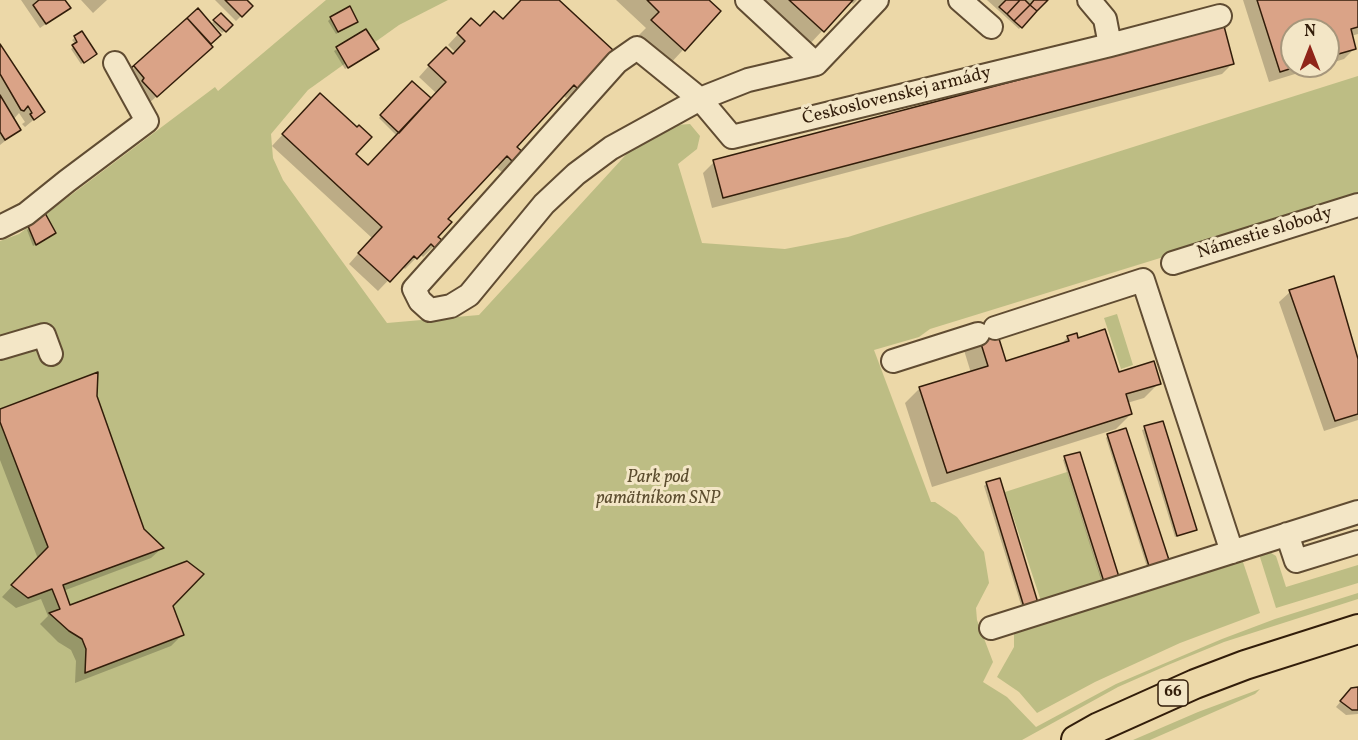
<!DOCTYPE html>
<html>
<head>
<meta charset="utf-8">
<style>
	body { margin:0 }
	#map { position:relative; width:1358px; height:740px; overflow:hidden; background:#ecd8a8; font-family:Vollkorn,serif }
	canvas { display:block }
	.north { position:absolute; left:1280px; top:18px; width:60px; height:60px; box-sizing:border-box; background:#f3e6c6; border:2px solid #a6967b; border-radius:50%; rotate:0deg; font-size:16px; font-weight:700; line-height:24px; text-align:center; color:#321d0a }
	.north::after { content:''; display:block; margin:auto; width:21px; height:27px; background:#8f2418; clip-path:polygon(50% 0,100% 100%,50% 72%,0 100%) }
</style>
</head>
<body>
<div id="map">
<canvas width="1358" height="740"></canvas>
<div class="north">N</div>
</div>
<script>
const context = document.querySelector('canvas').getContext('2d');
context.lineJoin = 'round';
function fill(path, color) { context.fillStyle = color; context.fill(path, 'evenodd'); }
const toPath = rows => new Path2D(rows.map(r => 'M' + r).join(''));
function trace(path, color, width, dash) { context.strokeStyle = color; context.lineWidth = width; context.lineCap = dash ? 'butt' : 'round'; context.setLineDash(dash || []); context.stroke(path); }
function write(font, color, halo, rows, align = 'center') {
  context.font = font + ' Vollkorn,serif'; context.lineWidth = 6; context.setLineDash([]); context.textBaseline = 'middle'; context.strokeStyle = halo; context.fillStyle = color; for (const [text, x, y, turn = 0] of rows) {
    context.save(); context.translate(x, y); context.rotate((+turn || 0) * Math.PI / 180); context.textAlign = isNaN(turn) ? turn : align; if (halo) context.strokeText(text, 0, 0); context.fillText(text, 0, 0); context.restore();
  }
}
const green = toPath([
	[326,0,448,0,399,25,308,90,271,134,273,158,283,180,387,323,479,315,633,147,676,125,690,124,700,136,697,149,678,164,702,243,785,249,848,237,1358,76,1358,197,930,329,919,337,874,350,931,502,935,502,957,517,984,552,989,583,976,608,977,620,993,662,983,682,1007,697,1036,727,1116,684,1222,639,1275,619,1358,593,1358,599,1224,642,1168,665,1118,687,1022,740,0,740,0,241,19,234,215,87,218,91],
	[1117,314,1133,365,1121,369,1104,318],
	[1067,472,1102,581,1041,601,1005,492],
	[1268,551,1276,556,1286,587,1358,565,1358,583,1276,608,1259,554],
	[1242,559,1260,613,1180,643,1095,682,1037,713,1019,692,997,677,1014,647,1014,630],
	[1260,689,1255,694,1150,740,1133,740,1198,712]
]);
const shadow = toPath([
	[21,0,63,0,69,8,40,28],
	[81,0,107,0,93,13],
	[215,0,245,0,251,6,236,21],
	[522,0,557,0,577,88,566,98,563,95,515,147,523,154,504,174,495,166,446,220,436,237,440,240,423,257,420,254,405,269,402,266,378,291,349,264,372,238,272,146,309,106,368,167,397,136,379,118,412,83,430,99,436,93,419,77,435,59,453,56,456,53,448,45,461,31,503,21],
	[616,0,707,0,719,11,669,65,638,36,646,28],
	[751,0,857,0,853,4,850,1,808,46],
	[987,0,1046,0,1019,29],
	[1243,0,1358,0,1358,34,1351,36,1355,48,1344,59,1328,64,1328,30,1292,30,1292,66,1321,66,1269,82],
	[221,15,231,25,222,33,212,23],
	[331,18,354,24,336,34,328,21],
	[188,19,219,35,209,44,203,55,148,104,126,75],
	[366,31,375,51,345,69,334,51],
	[82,33,93,56,81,64,71,49,76,45,72,40],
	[0,47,43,112,25,127,22,124,25,122,19,113,13,120,19,130,0,145],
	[1233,63,1222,74,712,208,703,173,714,162],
	[44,215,52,235,33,246,27,230],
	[1290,292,1358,364,1358,420,1324,431,1279,302],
	[978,332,1005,362,1060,345,1068,337,1077,340,1118,374,1159,383,1144,398,1127,403,1131,414,1116,429,932,487,905,403,920,388,971,373,963,347],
	[95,397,142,529,162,548,151,558,63,591,70,607,171,605,182,635,171,646,75,683,76,661,71,650,58,642,40,624,48,616,41,599,16,608,2,597,38,559,0,460,0,411],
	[1162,422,1195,530,1175,537,1142,430],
	[1108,435,1167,559,1164,561,1147,567,1106,438],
	[1065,458,1118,577,1102,583,1063,460],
	[987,483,1037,602,1022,608,984,486],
	[1358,689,1358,714,1346,715,1336,707,1346,695]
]);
const building = toPath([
	[39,0,65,0,71,8,46,24,33,5,39,0],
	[225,0,247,0,253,6,242,17,225,0],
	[521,0,559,0,613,50,578,89,574,85,517,147,525,154,515,164,507,156,448,219,452,222,438,237,442,240,435,248,431,244,417,259,414,256,390,282,358,253,382,227,282,134,320,93,357,127,359,125,372,137,356,154,368,165,446,82,428,65,446,47,453,54,465,41,457,33,471,18,480,26,494,11,503,19,521,0],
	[647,0,709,0,721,11,685,51,651,20,659,12,647,0],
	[789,0,853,0,824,32,789,0],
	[1006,0,1020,0,1007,14,999,7,1006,0],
	[1020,0,1025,0,1030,5,1014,21,1007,14,1020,0],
	[1034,0,1048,0,1037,11,1030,5,1034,0],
	[1257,0,1358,0,1358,27,1351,29,1356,49,1328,57,1328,30,1292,30,1292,66,1299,66,1280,72,1257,0],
	[1030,5,1037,11,1022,28,1014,21,1030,5],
	[350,6,358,22,338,32,330,17,350,6],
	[198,8,221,35,211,44,187,18,198,8],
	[221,13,233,25,226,32,213,20,221,13],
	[187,18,213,47,157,97,142,81,144,78,134,66,131,68,187,18],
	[1224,26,1234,64,723,198,713,160,1224,26],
	[366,29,379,49,348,68,336,47,366,29],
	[82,31,97,54,84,63,72,45,77,42,74,36,82,31],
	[0,44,45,112,34,120,30,114,32,113,28,106,24,111,21,110,0,74,0,44],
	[412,81,431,98,399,133,380,115,412,81],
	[0,95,21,130,5,140,0,132,0,95],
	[45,213,56,233,36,245,28,226,45,213],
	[1334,276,1358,359,1358,414,1335,421,1289,290,1334,276],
	[995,326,1006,361,1069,341,1067,336,1077,333,1078,338,1105,329,1119,372,1154,361,1161,384,1126,394,1132,414,947,473,919,387,988,366,977,331,995,326],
	[98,372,97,396,144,529,164,548,63,585,70,605,187,561,204,574,173,606,184,635,85,673,86,649,82,639,69,631,49,613,60,609,52,589,28,598,11,585,48,547,0,422,0,409,98,372],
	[1163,421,1197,530,1177,536,1144,426,1163,421],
	[1126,428,1169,560,1149,566,1107,434,1126,428],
	[1080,452,1119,577,1104,582,1064,456,1080,452],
	[1000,478,1038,603,1024,607,986,482,1000,478],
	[1358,687,1358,710,1352,710,1340,701,1351,688,1358,687]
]);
const minor = toPath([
	[747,0,816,64],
	[877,0,816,64,748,80,700,99,611,148,576,174,544,204,469,295,451,306,430,310,420,301,414,289,617,62,637,48,700,99,732,137,1110,45,1220,16],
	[960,0,991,27],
	[1089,0,1105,19,1110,45],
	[0,227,26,214,67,181,147,121,115,63],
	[1173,263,1358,205],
	[995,328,1143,280,1232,552],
	[0,348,44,335,51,354],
	[893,361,978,334],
	[1287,534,1296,561,1358,542],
	[991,628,1358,512]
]);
const major = toPath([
	[1076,740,1099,727,1195,684,1245,665,1358,629]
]);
const shields = [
	[1173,693,30]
];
const shieldNames = [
	["66",1173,693]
];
const streetNames = [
	["Československej armády",897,97,-14],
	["Námestie slobody",1265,234,-17]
];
const parkNames = [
	["Park pod",658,479],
	["pamätníkom SNP",658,500]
];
fill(green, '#bdbd84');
fill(shadow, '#0003');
fill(building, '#daa387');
trace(building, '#321d0a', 1.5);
trace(minor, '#604c32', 26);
trace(major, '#321d0a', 32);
trace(minor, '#f3e6c6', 22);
trace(major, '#ecd8a8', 28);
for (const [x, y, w] of shields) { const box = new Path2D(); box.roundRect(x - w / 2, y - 13, w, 26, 4.5); context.fillStyle = '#f3e6c6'; context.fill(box); trace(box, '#321d0a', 1.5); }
write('bold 16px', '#321d0a', null, shieldNames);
write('18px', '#321d0a', '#f3e6c6', streetNames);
write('italic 18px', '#5c4d2f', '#f3e6c6', parkNames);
</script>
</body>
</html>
